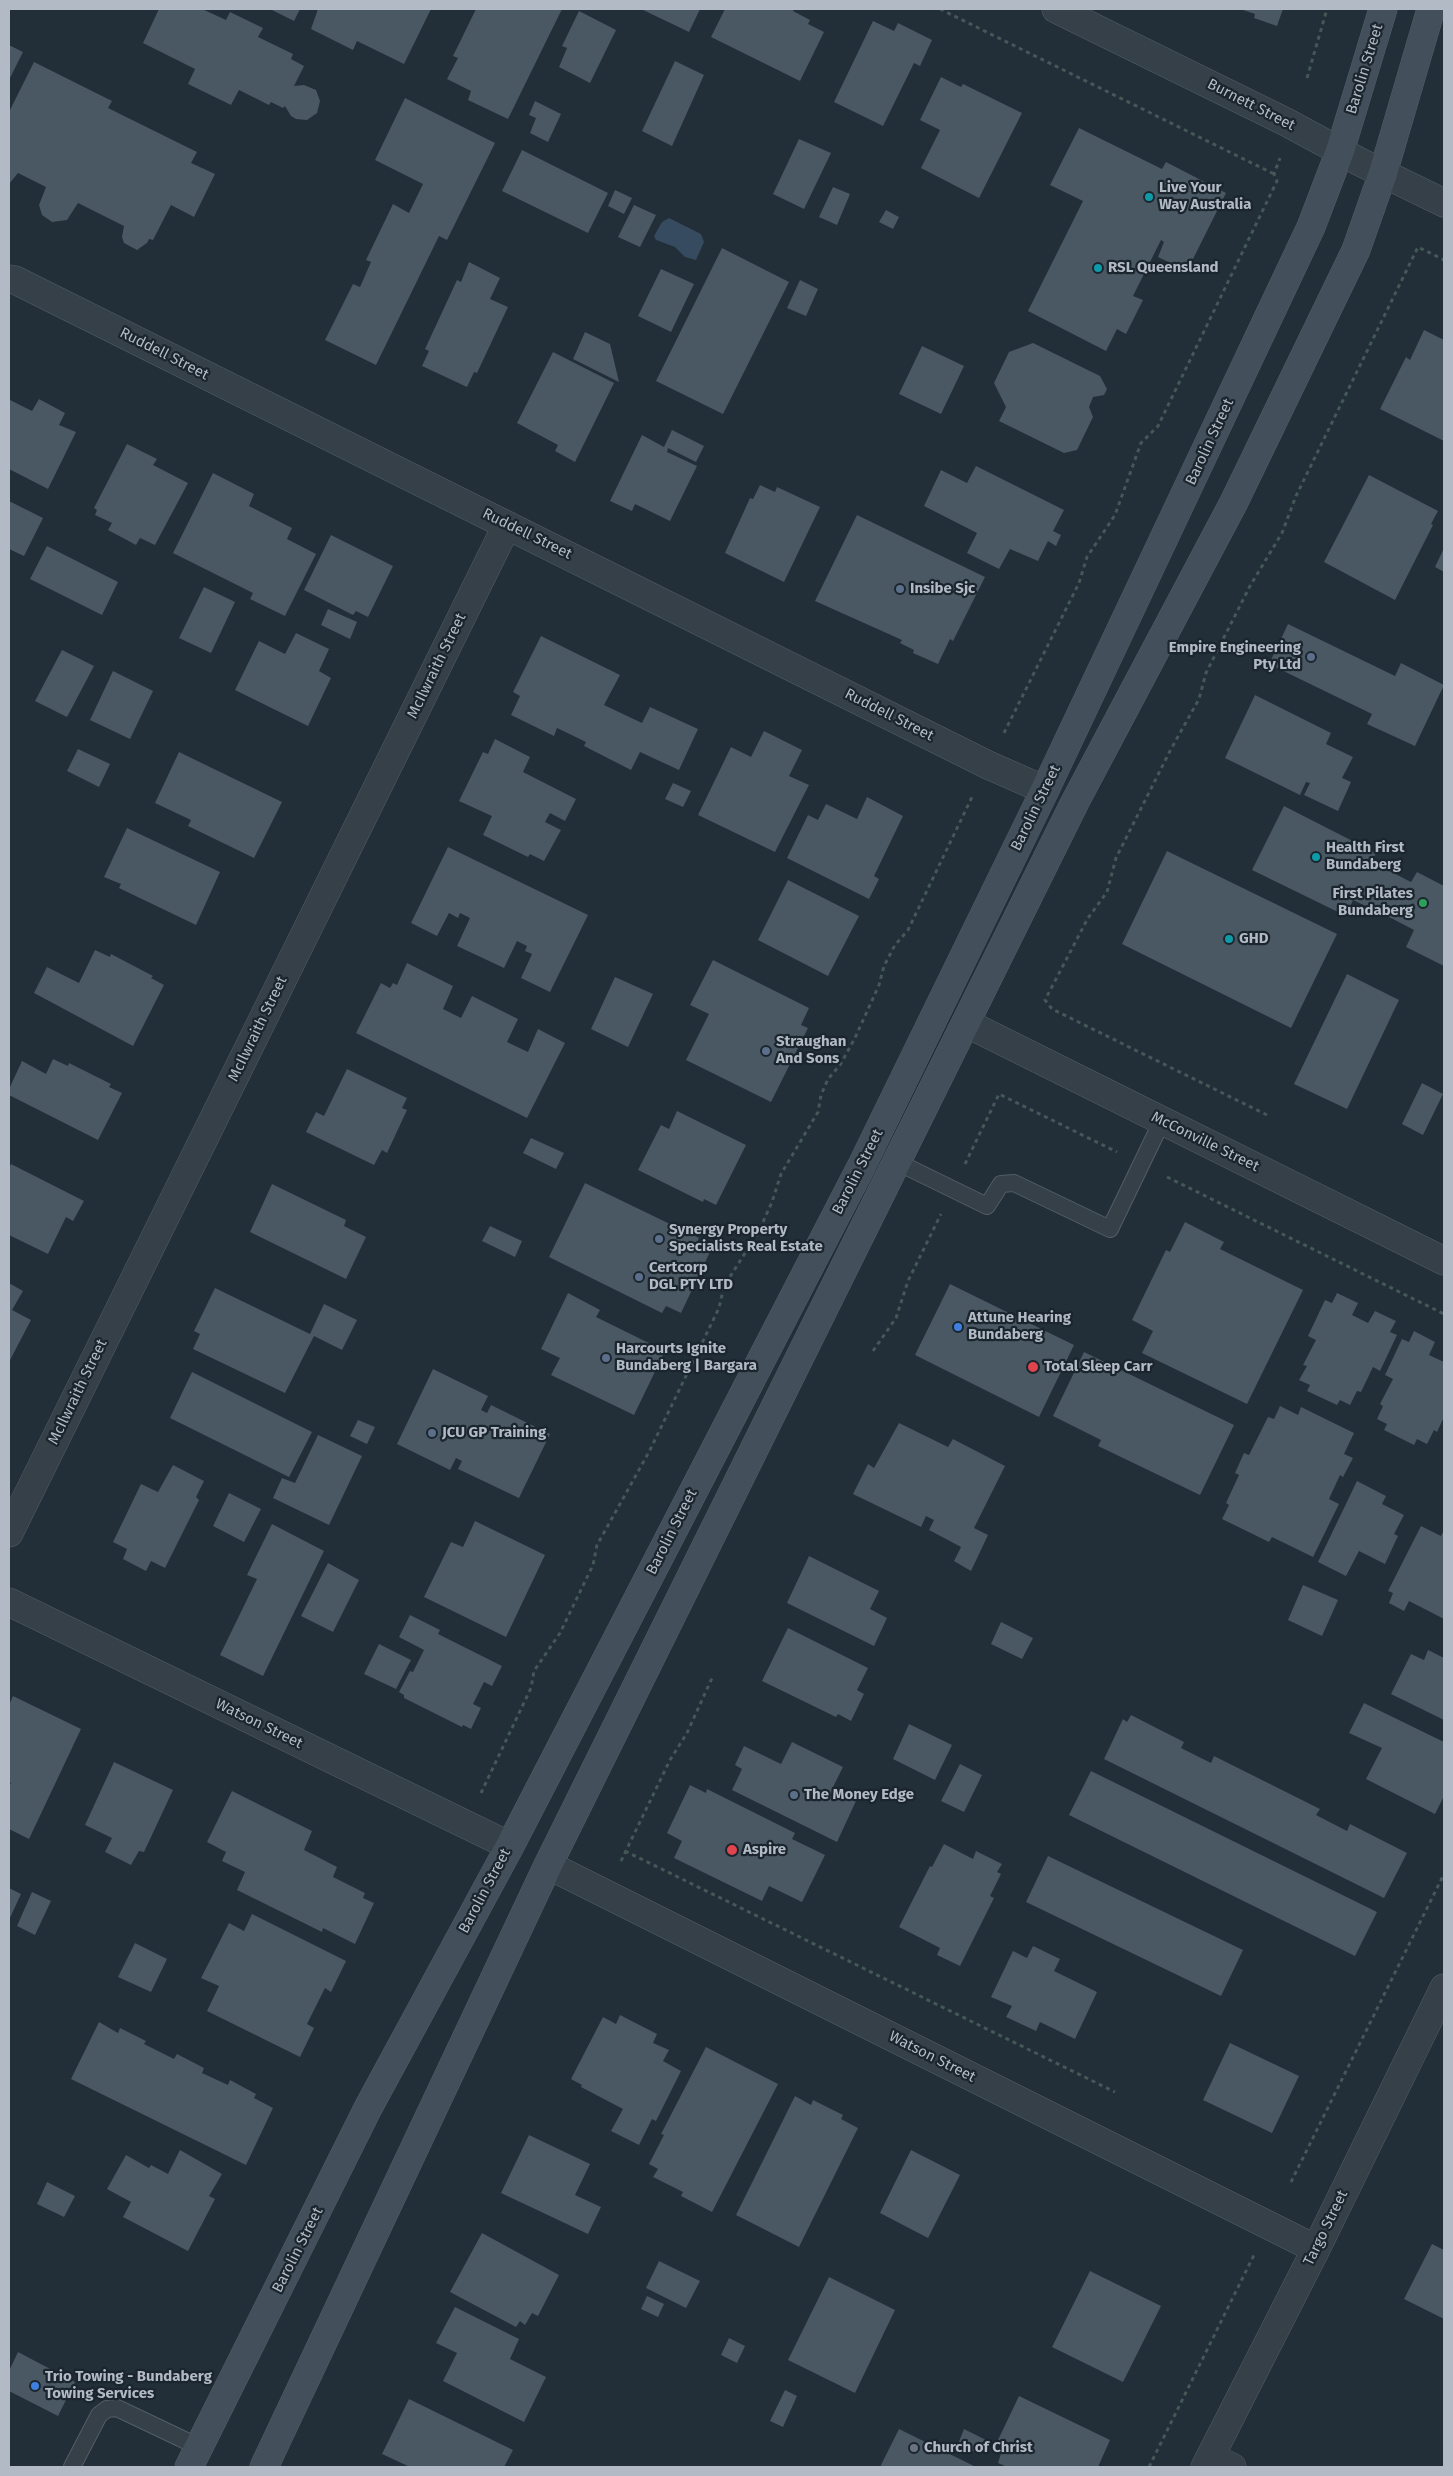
<!DOCTYPE html>
<html>
<head>
<meta charset="utf-8">
<style>
	body { margin:0 }
	#map { position:relative; width:1453px; height:2476px; overflow:hidden; background:#222e38; font-family:"Fira Sans",sans-serif }
	canvas { display:block }
	.frame { position:absolute; inset:0; border:10px solid #b1bac5; pointer-events:none }
</style>
</head>
<body>
<div id="map">
<canvas width="1453" height="2476"></canvas>
<div class="frame"></div>
</div>
<script>
const context = document.querySelector('canvas').getContext('2d');
context.lineJoin = 'round';
function fill(path, color) { context.fillStyle = color; context.fill(path, 'evenodd'); }
const toPath = rows => new Path2D(rows.map(r => 'M' + r).join(''));
function trace(path, color, width, dash) { context.strokeStyle = color; context.lineWidth = width; context.lineCap = dash ? 'butt' : 'round'; context.setLineDash(dash || []); context.stroke(path); }
function write(font, color, halo, rows, align = 'center') {
  context.font = font + ' "Fira Sans",sans-serif'; context.lineWidth = 4.5; context.setLineDash([]); context.textBaseline = 'middle'; context.strokeStyle = halo; context.fillStyle = color; for (const [text, x, y, turn = 0] of rows) {
    context.save(); context.translate(x, y); context.rotate((+turn || 0) * Math.PI / 180); context.textAlign = isNaN(turn) ? turn : align; if (halo) context.strokeText(text, 0, 0); context.fillText(text, 0, 0); context.restore();
  }
}
const water = toPath([
	[669,218,701,234,704,242,696,260,685,257,675,247,656,240,654,236,662,222]
]);
const building = toPath([
	[159,9,202,9,226,20,230,12,263,28,258,37,293,54,291,59,304,66,294,86,304,85,316,90,320,101,317,113,307,120,296,119,291,116,285,106,283,108,271,102,269,105,239,90,231,105,188,84,195,69,143,43],
	[270,9,300,9,294,21],
	[318,9,431,9,404,64,357,41,353,50,311,29],
	[476,9,562,9,508,119,468,100,471,91,447,79,458,58,453,56],
	[641,9,700,9,689,32],
	[725,9,794,9,793,11,810,20,808,24,824,32,800,81,711,37],
	[1240,9,1283,9,1277,26,1254,18,1255,14],
	[579,11,616,30,590,83,559,67,567,48,562,46],
	[873,21,894,31,898,23,932,40,920,66,914,63,883,126,834,102],
	[9,45,23,52,9,80],
	[675,61,704,75,672,146,642,131],
	[34,62,112,101,108,108,197,152,191,163,215,174,194,217,171,205,153,240,149,239,147,243,137,250,124,243,122,237,124,226,78,203,67,220,52,222,42,215,39,205,46,187,18,173,9,184,9,112],
	[941,77,961,87,963,84,1022,113,979,198,921,168,940,130,920,120],
	[405,98,495,143,447,240,439,236,376,365,325,340,353,284,360,287,371,262,366,260,393,204,409,213,423,184,375,160],
	[535,101,561,114,548,142,530,133,536,118,529,115],
	[1079,128,1162,169,1166,162,1226,193,1187,271,1158,257,1164,242,1161,240,1133,296,1143,300,1126,334,1117,329,1106,351,1028,311,1083,201,1050,185],
	[799,139,831,153,804,209,773,194],
	[522,150,608,193,588,233,502,191],
	[833,187,850,194,837,225,819,217],
	[615,190,632,198,624,214,608,206],
	[634,205,656,215,640,247,618,237],
	[886,210,899,217,893,229,879,222],
	[722,248,789,282,723,414,656,381],
	[469,262,500,278,490,299,508,307,477,373,474,372,467,387,422,366,429,351,425,349,457,280,461,282],
	[661,269,694,284,671,332,638,316],
	[800,280,818,289,806,316,787,308],
	[1424,330,1444,340,1444,441,1380,409,1406,357,1410,360],
	[585,332,610,344,619,382,573,359],
	[1033,343,1100,376,1107,389,1104,395,1093,397,1089,407,1093,417,1077,450,1064,453,999,421,1006,407,994,383,1009,352],
	[922,346,964,366,941,414,899,394],
	[553,352,614,383,575,462,555,451,558,445,517,423],
	[39,399,65,413,59,425,76,432,48,489,9,469,9,402,10,400,32,411],
	[672,430,704,446,696,462,668,448,667,452,697,466,670,521,635,504,632,511,610,501,642,435,664,447],
	[127,444,157,459,153,465,188,483,155,545,140,538,136,545,108,530,112,523,95,515,97,510,94,508],
	[976,466,1064,510,1053,531,1061,535,1056,546,1048,541,1038,561,1010,549,999,569,967,553,977,533,924,506,941,470,967,483],
	[213,473,254,494,249,506,292,528,287,539,316,554,285,616,250,599,253,593,173,553],
	[1369,475,1438,511,1431,524,1433,525,1395,600,1324,562],
	[760,485,775,492,777,487,820,507,784,582,725,553,750,498,753,499],
	[9,501,43,518,24,556,9,549],
	[857,515,985,577,953,641,950,639,938,664,913,653,914,650,900,643,902,640,815,601],
	[331,535,393,566,368,617,356,611,353,615,304,590],
	[47,546,118,582,102,615,30,579],
	[1444,548,1444,572,1435,567],
	[204,587,235,602,211,653,179,638],
	[328,609,357,622,350,639,321,625],
	[1288,624,1395,676,1401,663,1444,685,1415,746,1367,724,1372,714,1269,664],
	[296,633,329,649,319,671,331,678,308,726,235,690,259,641,285,654],
	[541,636,620,675,604,705,642,723,650,707,698,729,679,770,640,752,631,770,584,746,586,742,557,728,554,736,511,715,520,696,513,692],
	[62,650,94,666,67,717,35,701],
	[113,671,153,691,130,739,90,720],
	[1255,695,1331,733,1326,744,1353,757,1342,778,1351,782,1338,811,1304,795,1310,783,1306,782,1300,795,1225,758],
	[764,731,802,750,789,776,809,785,775,852,698,815,731,747,751,757],
	[495,739,530,757,523,772,576,799,565,821,550,813,545,822,561,830,544,861,530,854,528,857,483,835,492,816,459,801,483,752,488,754],
	[78,749,110,764,99,787,67,771],
	[179,752,282,802,254,858,188,826,191,820,155,803],
	[673,783,691,791,683,807,665,799],
	[867,797,903,816,874,876,879,879,869,899,787,858,808,815,818,820,826,804,857,819],
	[1284,806,1376,853,1372,862,1411,882,1417,872,1444,886,1444,966,1406,947,1414,930,1393,919,1353,900,1350,907,1338,912,1252,870],
	[127,828,220,872,196,925,119,888,121,884,104,877],
	[448,847,588,915,550,992,521,978,532,954,525,951,527,946,517,941,504,968,457,946,470,918,460,913,458,918,449,913,437,936,411,923],
	[1167,851,1337,934,1291,1028,1122,944],
	[788,880,859,916,828,976,758,940],
	[95,950,110,957,111,954,153,976,151,978,164,985,133,1046,34,993,47,967,79,983],
	[713,960,809,1008,801,1025,808,1028,771,1102,686,1060,709,1014,690,1005],
	[407,963,453,986,443,1009,461,1018,472,996,518,1019,507,1042,528,1052,538,1029,565,1043,527,1118,356,1033,381,983,390,988,393,983,397,985],
	[1347,974,1399,1000,1347,1109,1294,1084],
	[615,977,653,994,628,1047,591,1029],
	[53,1059,68,1066,69,1063,111,1084,109,1087,122,1093,98,1140,9,1095,9,1089,22,1061,46,1074],
	[347,1069,407,1098,402,1108,407,1110,387,1153,382,1150,374,1165,306,1132,316,1112,324,1116],
	[1422,1083,1443,1094,1423,1135,1402,1124],
	[677,1111,746,1145,716,1205,704,1199,703,1202,638,1170,661,1125,669,1129],
	[531,1138,564,1153,556,1169,523,1153],
	[11,1164,84,1201,73,1221,66,1217,48,1254,9,1235,9,1169],
	[585,1183,699,1238,696,1244,710,1252,681,1313,666,1306,662,1313,549,1257],
	[272,1184,346,1220,344,1226,366,1237,346,1279,250,1232],
	[1185,1222,1224,1242,1220,1249,1303,1290,1247,1404,1142,1353,1153,1331,1132,1320,1166,1250,1170,1252],
	[490,1226,522,1241,515,1257,482,1241],
	[9,1283,23,1291,12,1310,31,1320,9,1362],
	[950,1284,1074,1345,1039,1417,915,1355],
	[215,1288,310,1334,324,1304,357,1320,342,1350,314,1336,285,1393,193,1349,200,1334,194,1331],
	[568,1293,600,1310,596,1317,665,1351,634,1415,551,1375,560,1358,541,1349],
	[1337,1293,1358,1303,1352,1315,1368,1323,1375,1311,1396,1321,1390,1332,1397,1335,1380,1371,1373,1367,1361,1392,1357,1391,1350,1405,1340,1400,1337,1405,1307,1391,1310,1385,1299,1380,1307,1366,1303,1365,1316,1340,1308,1336,1325,1300,1332,1303],
	[1414,1331,1435,1342,1429,1355,1444,1362,1444,1417,1437,1432,1434,1430,1427,1444,1417,1439,1414,1445,1384,1430,1387,1424,1377,1419,1383,1406,1380,1404,1393,1379,1385,1375,1402,1339,1409,1342],
	[1084,1352,1234,1425,1200,1495,1098,1446,1101,1440,1053,1416],
	[433,1369,488,1396,481,1410,487,1413,491,1405,550,1434,519,1498,458,1469,462,1461,456,1458,450,1470,397,1444],
	[192,1372,312,1432,289,1477,170,1418],
	[1280,1406,1298,1415,1301,1407,1354,1433,1344,1454,1353,1458,1343,1477,1340,1475,1329,1499,1339,1504,1313,1557,1272,1537,1269,1542,1222,1519,1229,1505,1226,1503,1239,1475,1235,1473,1244,1453,1249,1455,1268,1417,1274,1419],
	[358,1420,375,1427,367,1444,350,1436],
	[899,1423,948,1447,953,1439,1005,1466,974,1528,988,1535,971,1571,954,1561,961,1547,929,1530,934,1520,926,1516,921,1527,853,1494,868,1464,874,1468],
	[318,1435,362,1456,329,1525,273,1498,282,1478,295,1483],
	[173,1465,204,1481,196,1497,199,1500,165,1568,151,1561,146,1571,123,1559,127,1549,113,1542,141,1484,158,1492],
	[1357,1481,1386,1496,1382,1504,1404,1515,1394,1534,1398,1536,1385,1564,1359,1551,1346,1576,1318,1562],
	[229,1493,261,1509,244,1542,213,1526],
	[475,1521,545,1555,506,1637,424,1597,451,1542,463,1547],
	[272,1524,324,1551,263,1676,220,1655,257,1579,247,1575],
	[1421,1526,1441,1536,1444,1530,1444,1619,1409,1601,1404,1611,1389,1603,1393,1593,1388,1591],
	[809,1556,879,1591,870,1609,887,1618,874,1646,787,1603],
	[328,1563,359,1580,333,1632,301,1616],
	[1303,1585,1338,1600,1322,1636,1288,1620],
	[410,1615,440,1630,438,1634,502,1666,492,1686,484,1682,473,1704,481,1708,471,1729,463,1725,462,1727,404,1698,404,1695,399,1692,410,1671,413,1672,424,1650,399,1637],
	[1001,1622,1033,1638,1022,1659,991,1644],
	[788,1628,868,1668,857,1690,864,1694,851,1721,838,1714,836,1717,762,1681],
	[379,1644,411,1660,396,1689,364,1674],
	[1428,1650,1444,1658,1444,1720,1391,1694,1411,1654,1424,1660],
	[13,1696,81,1729,29,1839,9,1829,9,1787,11,1783,9,1782,9,1705],
	[1364,1703,1444,1742,1444,1796,1435,1814,1366,1779,1382,1748,1349,1733],
	[1131,1715,1184,1742,1181,1748,1211,1763,1214,1756,1320,1809,1316,1815,1347,1831,1350,1824,1407,1853,1384,1898,1104,1759,1123,1719,1127,1722],
	[909,1724,952,1745,935,1780,893,1759],
	[792,1742,843,1767,832,1789,856,1801,837,1842,732,1790,742,1769,735,1765,744,1746,781,1764],
	[114,1762,173,1790,144,1852,139,1851,131,1865,105,1852,112,1838,85,1825],
	[960,1764,982,1775,964,1812,941,1801],
	[1091,1771,1377,1912,1355,1956,1069,1815],
	[690,1785,706,1793,707,1789,795,1833,792,1839,825,1855,802,1902,769,1886,762,1901,674,1858,682,1841,667,1833],
	[232,1791,312,1831,304,1850,337,1867,333,1877,365,1893,363,1898,374,1903,355,1944,323,1928,322,1932,237,1890,245,1872,222,1861,226,1852,207,1842],
	[944,1844,973,1859,976,1851,1002,1864,997,1872,1001,1874,990,1896,994,1898,960,1966,937,1955,940,1948,899,1927,930,1866,932,1867],
	[1048,1856,1243,1950,1221,1996,1026,1902],
	[9,1888,21,1894,9,1920],
	[32,1892,51,1901,35,1935,17,1926],
	[252,1914,346,1961,331,1992,325,1988,307,2024,314,2028,300,2057,207,2011,219,1986,201,1978,229,1923,244,1931],
	[135,1943,167,1959,151,1992,118,1977],
	[1033,1946,1060,1959,1054,1971,1097,1992,1075,2039,1040,2022,1036,2031,1006,2017,1012,2006,991,1997,1013,1951,1027,1958],
	[620,2015,657,2034,653,2043,669,2050,663,2061,681,2071,656,2121,652,2119,639,2145,611,2131,623,2109,581,2087,582,2085,571,2079,603,2017,616,2024],
	[99,2022,118,2033,120,2028,146,2041,144,2044,174,2059,177,2054,204,2068,202,2073,228,2085,230,2080,256,2094,254,2098,273,2108,246,2165,71,2079],
	[1230,2043,1299,2076,1272,2133,1203,2100],
	[706,2047,778,2084,712,2212,681,2196,683,2192,653,2177,658,2169,649,2164,664,2135,661,2134],
	[795,2096,811,2105,813,2100,843,2115,841,2119,858,2128,799,2247,736,2215],
	[529,2135,590,2164,575,2195,601,2207,588,2234,501,2193],
	[180,2150,222,2174,209,2196,215,2199,188,2251,123,2217,131,2202,107,2189,126,2155,149,2168,151,2165,168,2174],
	[911,2150,960,2175,928,2238,880,2213],
	[47,2182,75,2196,64,2217,37,2204],
	[482,2233,559,2275,538,2316,532,2313,525,2325,520,2321,516,2327,450,2292],
	[1432,2244,1444,2250,1444,2319,1404,2299],
	[659,2261,700,2281,686,2308,646,2288],
	[1090,2271,1161,2306,1123,2382,1052,2347],
	[829,2277,895,2310,855,2393,788,2360],
	[647,2296,664,2304,658,2317,641,2309],
	[455,2307,519,2339,510,2359,546,2377,524,2422,443,2381,457,2353,436,2343],
	[729,2338,745,2346,737,2363,721,2355],
	[18,2352,75,2382,58,2416,9,2391,9,2371],
	[785,2390,797,2396,783,2427,770,2421],
	[1019,2396,1110,2440,1098,2467,1007,2467,998,2463,1004,2444,998,2440],
	[409,2399,513,2450,504,2467,410,2467,382,2454],
	[899,2429,976,2467,880,2467],
	[964,2429,986,2440,979,2454,958,2444]
]);
const path = toPath([
	[940,9,1274,174],
	[1307,78,1327,9],
	[1004,733,1079,583,1087,557,1115,515,1141,443,1158,426,1277,181,1274,174,1280,158],
	[1267,1115,1052,1009,1045,1000,1088,918,1107,892,1116,858,1170,751,1199,699,1206,673,1250,586,1282,533,1296,496,1418,247,1444,260],
	[965,1164,999,1094,1117,1152],
	[1167,1177,1444,1314],
	[873,1351,896,1318,908,1281,941,1214],
	[481,1793,531,1688,534,1671,560,1633,593,1565,597,1545,649,1452,719,1308,724,1286,758,1233,772,1202,781,1174,818,1112,821,1095,828,1079,840,1065,855,1038,879,985,884,966,895,945,908,930,973,795],
	[625,1851,1115,2092],
	[621,1861,670,1760,687,1733,712,1678],
	[1291,2182,1444,1874],
	[1149,2467,1254,2255]
]);
const service = toPath([
	[897,1162,987,1206,1001,1184,1014,1183,1110,1229,1162,1121],
	[72,2467,99,2415,107,2409,117,2408,199,2447]
]);
const minor = toPath([
	[1056,9,1286,122,1360,162,1444,203],
	[9,279,15,280,988,765,1045,790],
	[966,1023,1444,1261],
	[9,1533,507,525],
	[9,1602,510,1846],
	[548,1865,1316,2249],
	[1211,2457,1232,2467],
	[1205,2467,1316,2249,1444,1988]
]);
const secondary = toPath([
	[189,2467,368,2108,510,1846,861,1167,1045,790,1311,227,1340,151,1383,9],
	[264,2467,548,1865,1075,802,1234,502,1356,250,1383,173,1431,9]
]);
const markers = [
	[1149,197,5,"#0f9aa8"],
	[1098,268,5,"#0f9aa8"],
	[900,589,5,"#5c6f8a"],
	[1311,657,5,"#5c6f8a"],
	[1316,857,5,"#0f9aa8"],
	[1423,903,5,"#2e9e5b"],
	[1229,939,5,"#0f9aa8"],
	[766,1051,5,"#5c6f8a"],
	[659,1239,5,"#5c6f8a"],
	[639,1277,5,"#5c6f8a"],
	[958,1327,5,"#3f7fe0"],
	[606,1358,5,"#5c6f8a"],
	[1033,1367,6,"#e0444e"],
	[432,1433,5,"#5c6f8a"],
	[794,1795,5,"#5c6f8a"],
	[732,1850,6,"#e0444e"],
	[35,2386,5,"#3f7fe0"],
	[914,2448,5,"#6b7280"]
];
const streetNames = [
	["Barolin Street",1365,69,-73],
	["Burnett Street",1251,105,27],
	["Ruddell Street",164,354,27],
	["Barolin Street",1210,442,-65],
	["Ruddell Street",527,534,26],
	["McIlwraith Street",437,666,-64],
	["Ruddell Street",889,715,27],
	["Barolin Street",1036,808,-64],
	["McIlwraith Street",258,1029,-64],
	["McConville Street",1205,1142,26],
	["Barolin Street",858,1172,-63],
	["McIlwraith Street",78,1392,-64],
	["Barolin Street",672,1532,-63],
	["Watson Street",259,1724,26],
	["Barolin Street",485,1891,-62],
	["Watson Street",932,2057,27],
	["Targo Street",1326,2228,-64],
	["Barolin Street",298,2250,-63]
];
const poiNames = [
	["Live Your",1159,188],
	["Way Australia",1159,205],
	["RSL Queensland",1108,268],
	["Insibe Sjc",910,589],
	["Empire Engineering",1301,648,"right"],
	["Pty Ltd",1301,665,"right"],
	["Health First",1326,848],
	["Bundaberg",1326,865],
	["First Pilates",1413,894,"right"],
	["Bundaberg",1413,911,"right"],
	["GHD",1239,939],
	["Straughan",776,1042],
	["And Sons",776,1059],
	["Synergy Property",669,1230],
	["Specialists Real Estate",669,1247],
	["Certcorp",649,1268],
	["DGL PTY LTD",649,1285],
	["Attune Hearing",968,1318],
	["Bundaberg",968,1335],
	["Harcourts Ignite",616,1349],
	["Bundaberg | Bargara",616,1366],
	["Total Sleep Carr",1044,1367],
	["JCU GP Training",442,1433],
	["The Money Edge",804,1795],
	["Aspire",743,1850],
	["Trio Towing - Bundaberg",45,2377],
	["Towing Services",45,2394],
	["Church of Christ",924,2448]
];
fill(water, '#364b5f');
fill(building, '#4a5864');
trace(service, '#545d66', 18);
trace(minor, '#545d66', 29);
trace(secondary, '#545d66', 29);
trace(path, '#445858', 3, [4, 4]);
trace(service, '#364049', 16);
trace(minor, '#364049', 28);
trace(secondary, '#444f5c', 28);
for (const [x, y, r, color] of markers) { const dot = new Path2D(); dot.arc(x, y, r, 0, 2 * Math.PI); context.fillStyle = color; context.fill(dot); trace(dot, '#1b252d', 2); }
write('15px', '#b1bac5', '#1b252d', streetNames);
write('bold 15px', '#b1bac5', '#1b252d', poiNames, 'left');
</script>
</body>
</html>
